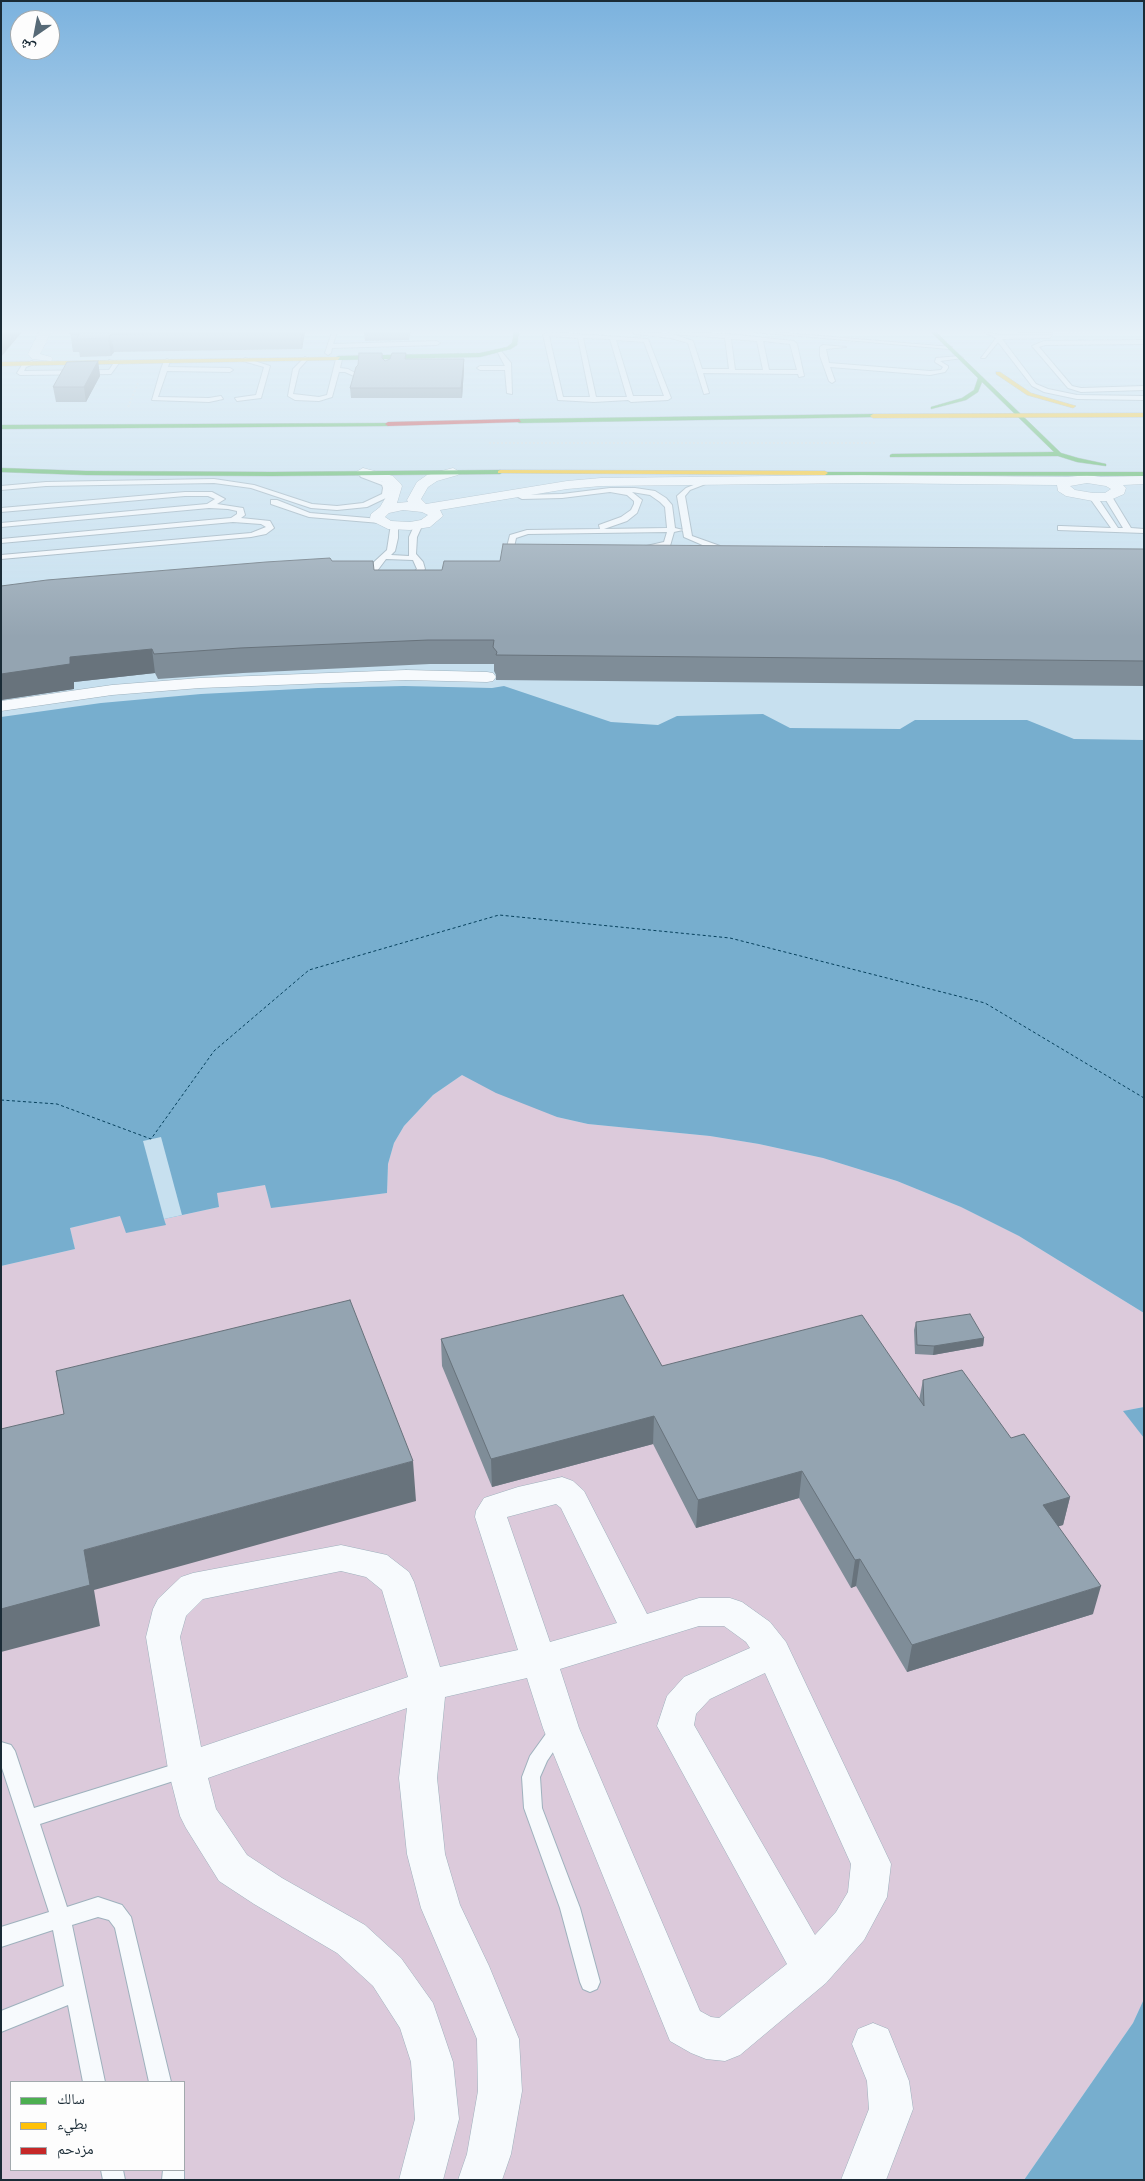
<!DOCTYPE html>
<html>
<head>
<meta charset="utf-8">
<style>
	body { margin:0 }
	#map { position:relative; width:1145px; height:2181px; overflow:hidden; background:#c7e0ef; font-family:"Titillium Web","Noto Naskh Arabic",sans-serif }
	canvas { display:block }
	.frame { position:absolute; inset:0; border:2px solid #1a2b36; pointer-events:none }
	.legend { position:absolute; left:10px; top:2081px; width:175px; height:90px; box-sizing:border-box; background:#fdfdfd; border:1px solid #a2a9ad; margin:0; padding:6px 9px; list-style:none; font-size:15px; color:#1a2b36 }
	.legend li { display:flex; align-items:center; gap:10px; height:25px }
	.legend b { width:25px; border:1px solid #a2a9ad }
	.north { position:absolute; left:10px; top:10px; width:50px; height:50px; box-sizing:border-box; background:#fdfdfd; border:1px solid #a2a9ad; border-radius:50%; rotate:213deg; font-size:14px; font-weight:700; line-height:20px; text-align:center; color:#1a2b36 }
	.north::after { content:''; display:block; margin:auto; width:18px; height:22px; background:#576a77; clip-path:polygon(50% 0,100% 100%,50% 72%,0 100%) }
</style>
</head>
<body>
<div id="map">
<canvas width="1145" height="2181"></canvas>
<div class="frame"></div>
<ul class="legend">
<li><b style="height:6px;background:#4caf50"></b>سالك</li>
<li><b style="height:6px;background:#ffc107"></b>بطيء</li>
<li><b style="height:6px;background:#c62828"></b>مزدحم</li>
</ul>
<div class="north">ش</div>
</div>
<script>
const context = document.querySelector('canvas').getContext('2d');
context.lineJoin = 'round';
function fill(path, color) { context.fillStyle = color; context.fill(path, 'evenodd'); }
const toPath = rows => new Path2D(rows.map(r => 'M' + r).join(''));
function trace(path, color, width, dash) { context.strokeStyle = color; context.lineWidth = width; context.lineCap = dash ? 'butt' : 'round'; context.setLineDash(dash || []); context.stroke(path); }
const green = toPath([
	[462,1075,557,1117,588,1124,710,1136,759,1144,823,1158,897,1181,961,1207,1019,1236,1144,1313,1144,1407,1124,1411,1144,1438,1144,1999,1133,2023,1024,2180,1,2180,1,1266,75,1249,70,1228,120,1216,166,1225,164,1219,219,1207,216,1193,265,1185,271,1207,387,1193,388,1164,394,1143,404,1126,433,1095],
	[11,2082,184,2082,184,2170,11,2170]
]);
const water = toPath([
	[404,686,492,688,504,686,611,722,658,725,677,716,763,714,790,728,900,729,915,720,1027,720,1074,739,1144,740,1144,1313,1019,1236,961,1207,897,1181,823,1158,759,1144,710,1136,588,1124,557,1117,496,1093,462,1075,433,1095,404,1126,394,1143,388,1164,387,1193,271,1208,265,1185,217,1193,219,1207,164,1219,166,1225,126,1233,120,1216,70,1228,75,1249,1,1266,1,717,101,703,201,694,318,688],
	[1144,1407,1144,1438,1123,1411],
	[1144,1999,1144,2180,1024,2180,1133,2023]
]);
const pier = toPath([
	[161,1137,182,1215,164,1219,143,1141]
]);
const ferry = toPath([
	[1,1100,57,1104,151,1139,214,1051,309,970,499,915,730,938,985,1003,1144,1098]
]);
const path = toPath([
	[128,407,139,381],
	[489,443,876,443]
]);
const lane = toPath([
	[332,332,337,332,333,344,437,341,440,343,437,345,332,348,331,353,328,355,325,353,332,332],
	[548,332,648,339,671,398,668,400,631,402,628,400,594,402,558,400,543,335,548,332],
	[549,336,578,338,590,397,563,397,549,336],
	[583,338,610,339,627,397,596,397,583,338],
	[616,340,644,342,664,396,633,396,616,340],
	[633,332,672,334,693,341,702,369,729,369,725,338,670,334,668,332,728,334,794,341,797,344,804,376,799,377,798,374,703,373,709,393,704,394,688,343,671,338,635,334,633,332],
	[731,339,757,341,763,370,735,370,731,339],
	[763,341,790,344,797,370,769,370,763,341],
	[754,332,772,332,952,347,949,349,754,332],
	[985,332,1000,335,1052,335,1050,338,1002,339,1036,384,1048,389,1077,395,1144,396,1144,400,1077,399,1044,392,1032,386,998,342,985,358,981,358,996,338,985,332],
	[1144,340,1144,344,1045,345,1039,347,1072,386,1081,388,1144,386,1144,390,1081,392,1068,388,1032,346,1044,341,1144,340],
	[823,345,846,347,826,349,829,363,930,371,941,370,943,367,935,362,936,358,960,356,963,358,940,361,948,366,948,368,945,372,930,375,830,367,835,381,832,383,829,381,820,356,820,347,823,345],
	[497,351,501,351,511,363,512,394,507,393,505,370,480,370,477,368,480,366,505,366,497,351],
	[339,357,342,359,340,368,348,369,357,374,354,376,345,372,339,372,332,397,319,401,295,400,288,396,293,369,305,357,308,359,299,369,293,394,319,397,327,395,336,359,339,357],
	[245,358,270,366,261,398,237,401,235,398,256,395,264,367,243,361,245,358],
	[167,359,170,361,168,367,230,368,233,370,230,372,167,371,158,397,209,398,221,396,223,399,209,402,152,400,161,369,164,361,167,359],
	[109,360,119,363,111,374,20,375,17,373,22,365,32,361,34,364,26,367,24,371,109,370,113,364,109,362,109,360],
	[363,474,386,483,391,488,388,497,367,507,337,510,311,508,251,488,214,483,46,486,1,490,1,486,46,482,214,479,254,485,312,504,337,506,363,503,382,494,383,488,382,485,361,477,360,476,363,474],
	[701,482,705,484,703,485,690,490,685,496,692,536,720,546,726,554,725,556,719,556,714,550,684,537,677,496,686,488,701,482],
	[610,488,635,488,655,491,666,498,672,505,675,528,683,530,674,532,670,546,645,551,642,551,642,547,664,542,667,532,528,534,516,538,511,561,504,559,510,535,527,530,600,529,599,525,621,517,631,510,634,504,634,501,627,495,610,492,562,498,522,499,518,497,519,495,562,494,610,488],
	[632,492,650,495,660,502,665,507,667,528,604,529,627,521,637,513,642,500,632,492],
	[185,492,212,492,225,499,217,504,243,508,245,515,241,518,270,521,274,528,266,534,251,537,1,559,1,555,251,533,266,527,261,524,233,522,1,543,1,539,231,518,237,514,237,511,228,509,209,508,1,527,1,523,207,504,215,499,208,496,185,496,1,512,1,508,185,492],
	[1093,495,1096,495,1118,528,1123,528,1104,497,1105,495,1111,495,1131,528,1144,529,1144,533,1058,530,1058,526,1061,526,1111,528,1089,497,1093,495],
	[271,500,277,500,310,513,380,519,384,521,380,523,309,517,271,504,271,500],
	[391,524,398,526,398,538,395,551,391,555,409,556,409,537,415,524,422,526,417,537,416,554,423,562,425,569,419,577,406,581,402,579,413,573,417,569,413,560,386,559,377,571,388,579,384,581,374,578,369,571,374,562,387,550,391,524],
	[559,1722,565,1724,568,1730,547,1761,540,1777,542,1808,580,1908,600,1982,597,1989,590,1992,583,1989,580,1982,560,1908,524,1808,522,1777,530,1756,553,1724,559,1722],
	[1,1742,11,1745,15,1751,34,1808,185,1761,192,1763,194,1769,192,1775,40,1824,67,1907,98,1897,122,1905,131,1917,171,2082,149,2082,115,1928,109,1920,98,1917,72,1925,105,2082,83,2082,68,2005,1,2032,1,2011,64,1986,53,1930,1,1947,1,1927,49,1912,1,1765,1,1742],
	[184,2167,184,2180,162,2180,163,2170,184,2170,184,2167],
	[101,2170,123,2170,125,2180,103,2180,101,2170]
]);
const street = toPath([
	[39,332,51,332,40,354,51,357,53,359,51,361,32,359,28,354,39,332],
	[363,468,393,476,400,483,402,486,397,503,408,502,407,500,417,482,427,475,453,468,460,472,458,475,437,481,428,487,421,499,426,504,567,481,601,478,862,475,1068,477,1087,475,1101,477,1144,476,1144,484,1123,485,1126,488,1124,494,1108,501,1093,501,1066,496,1058,491,1057,485,862,483,601,486,567,489,440,510,443,516,430,527,410,530,388,529,372,521,370,518,371,514,380,507,386,497,388,487,383,482,358,475,356,472,363,468],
	[1087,483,1106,486,1111,489,1105,493,1093,493,1075,490,1070,486,1087,483],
	[403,510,422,512,428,515,421,520,410,522,391,521,385,517,389,513,403,510],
	[406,670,487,672,493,673,496,677,493,681,487,682,406,680,200,688,112,695,1,711,1,701,112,685,200,678,406,670],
	[562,1477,573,1481,584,1491,647,1614,699,1598,730,1598,742,1602,770,1622,786,1642,891,1864,887,1897,864,1940,826,1983,740,2055,725,2061,706,2059,691,2053,670,2041,543,1728,527,1678,445,1697,437,1778,445,1854,460,1905,489,1966,519,2039,522,2091,511,2154,502,2180,458,2180,467,2154,478,2091,477,2039,421,1908,407,1854,399,1778,407,1708,208,1778,216,1809,247,1855,282,1878,365,1925,401,1958,433,2003,453,2062,459,2119,443,2180,399,2180,415,2119,411,2062,400,2028,373,1986,337,1953,254,1904,219,1881,186,1828,180,1816,168,1769,146,1637,153,1609,158,1599,181,1577,193,1573,341,1545,387,1555,409,1572,414,1582,440,1667,518,1650,475,1517,476,1511,484,1498,518,1487,562,1477],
	[556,1504,561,1508,617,1623,550,1642,507,1517,556,1504],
	[341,1571,366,1577,382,1590,408,1677,201,1747,180,1637,186,1616,203,1599,341,1571],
	[699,1626,724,1626,746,1642,750,1648,684,1677,667,1696,657,1726,787,1964,719,2018,711,2017,700,2011,579,1728,560,1669,699,1626],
	[765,1673,851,1864,848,1892,836,1912,815,1935,694,1725,696,1714,710,1699,765,1673],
	[873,2023,888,2029,909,2081,913,2109,886,2180,841,2180,869,2109,867,2081,852,2044,858,2029,873,2023]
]);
const fast = toPath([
	[514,332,519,332,517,345,511,349,480,357,338,360,335,358,338,356,480,353,507,347,512,343,514,332],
	[931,332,936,332,1061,453,1078,458,1106,464,1106,466,1077,462,1058,456,890,457,890,455,892,454,1054,452,982,382,978,392,966,400,931,409,931,407,962,398,974,390,978,378,931,332],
	[873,414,875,417,519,423,516,421,519,419,873,414],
	[390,423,388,426,1,429,1,425,390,423],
	[1,468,86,471,272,472,500,470,503,472,500,474,272,476,86,475,1,472,1,468],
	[823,472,1144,472,1144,476,825,475,822,473,823,472]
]);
const slow = toPath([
	[340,357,338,360,1,366,1,362,340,357],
	[996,372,1000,372,1031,393,1076,406,1073,408,1027,395,996,374,996,372],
	[1144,413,1144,417,873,418,870,416,873,414,1144,413],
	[500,470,825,471,828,473,825,475,498,473,498,471,500,470]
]);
const jam = toPath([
	[519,419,521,422,388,426,385,424,388,422,519,419]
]);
const wall = toPath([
	[70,332,305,332,302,349,114,352,111,356,80,357,79,352,73,352],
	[364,332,411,332,409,340,365,341],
	[1016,332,1093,332,1017,333],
	[382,353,383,359,385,361,406,359,464,359,464,369,462,398,351,398,350,388],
	[98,361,100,376,86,402,56,402,53,387],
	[1144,549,1144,686,496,680,496,675,494,671,494,664,430,664,243,673,158,679,155,673,74,682,74,689,1,700,1,586,332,561,374,570,442,570,500,561],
	[916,1322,984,1338,983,1346,933,1355,915,1354,914,1330],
	[441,1339,662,1366,919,1400,923,1380,1011,1438,1070,1497,1063,1525,1058,1526,1093,1614,907,1672,856,1586,851,1588,799,1498,696,1528,653,1444,492,1487,442,1366]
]);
const shadedWall = toPath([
	[1,332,22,332,1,357],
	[300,332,305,332,302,349],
	[111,334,114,352,111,356,108,338],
	[464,359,464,369,462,398,461,388],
	[98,361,100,376,86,402,84,387],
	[152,649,155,673,74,682,74,689,1,700,1,674,70,657],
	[984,1338,983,1346,933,1355,934,1346],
	[654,1416,653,1444,492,1487,491,1459],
	[413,1461,416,1501,94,1590,100,1626,1,1652,1,1609,84,1550],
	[802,1471,799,1498,696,1528,698,1500],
	[1070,1497,1063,1525,1037,1533,1043,1505],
	[860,1559,856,1586,851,1588,855,1560],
	[1101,1586,1093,1614,907,1672,912,1645]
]);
const building = toPath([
	[70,332,289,332,111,334,108,338,77,339,79,334,70,334,70,332],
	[359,353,382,353,382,358,385,361,390,359,392,353,406,353,405,359,464,359,461,388,350,388,356,367,358,365,359,353],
	[98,361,84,387,53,387,67,362,98,361],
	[503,544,1144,549,1144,661,496,655,497,652,493,647,494,640,428,640,240,648,154,654,152,649,70,657,70,664,1,674,1,586,47,580,266,562,330,558,332,561,373,561,374,570,442,570,444,561,500,561,503,544],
	[623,1295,662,1366,862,1315,924,1406,923,1380,962,1370,1011,1438,1024,1434,1070,1497,1043,1505,1101,1586,912,1645,860,1559,855,1560,802,1471,698,1500,654,1416,491,1459,441,1339,623,1295],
	[350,1300,413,1461,84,1550,90,1585,1,1609,1,1429,64,1414,56,1371,350,1300],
	[970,1314,984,1338,934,1346,917,1345,916,1322,970,1314]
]);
fill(green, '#dccadb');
fill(water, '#77aece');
fill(pier, '#c7e0ef');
trace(ferry, '#06405c', 1, [3, 2.5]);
trace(lane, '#9eb1bd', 2);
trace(street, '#9eb1bd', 1);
trace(fast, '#9eb1bd', 1);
trace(slow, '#9eb1bd', 1);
trace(jam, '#9eb1bd', 1);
trace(path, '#d5dde1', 2, [2, 2]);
fill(lane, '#f7fafd');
fill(street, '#f7fafd');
fill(fast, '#4caf50');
fill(slow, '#ffc107');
fill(jam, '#c62828');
fill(wall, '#7f8d98');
fill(shadedWall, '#68737c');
fill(building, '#94a4b1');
trace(building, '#68737c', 1);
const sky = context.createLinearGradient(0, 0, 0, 637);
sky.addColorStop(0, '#7bb2de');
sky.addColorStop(0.52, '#e6f1f8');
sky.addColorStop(1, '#e6f1f800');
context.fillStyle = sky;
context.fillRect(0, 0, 1145, 637);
</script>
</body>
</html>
